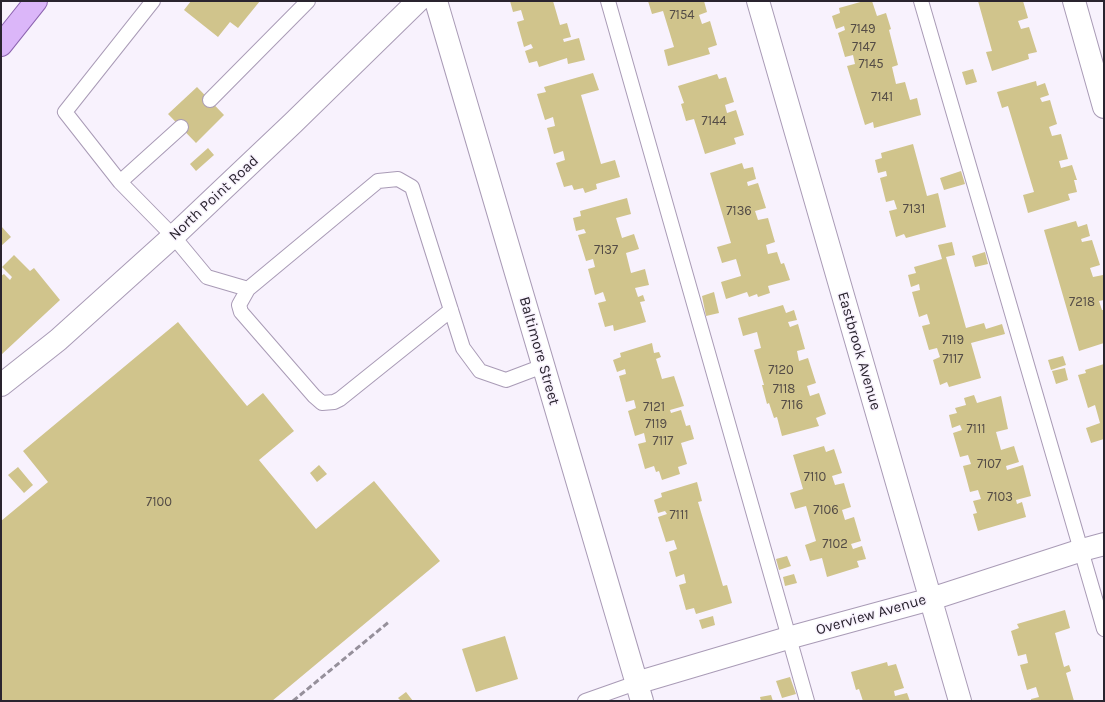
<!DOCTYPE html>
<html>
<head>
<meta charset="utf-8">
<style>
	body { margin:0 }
	#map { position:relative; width:1105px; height:702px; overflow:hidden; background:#f8f2fd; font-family:Karla,sans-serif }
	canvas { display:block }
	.frame { position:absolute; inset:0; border:2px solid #2a242f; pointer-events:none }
</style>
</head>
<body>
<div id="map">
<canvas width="1105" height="702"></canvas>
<div class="frame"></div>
</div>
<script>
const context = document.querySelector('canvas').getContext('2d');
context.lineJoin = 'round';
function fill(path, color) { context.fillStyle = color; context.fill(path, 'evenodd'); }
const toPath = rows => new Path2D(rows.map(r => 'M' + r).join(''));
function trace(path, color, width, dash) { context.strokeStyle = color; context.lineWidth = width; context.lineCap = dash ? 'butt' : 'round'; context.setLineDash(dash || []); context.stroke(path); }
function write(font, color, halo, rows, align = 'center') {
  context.font = font + ' Karla,sans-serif'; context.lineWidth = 3; context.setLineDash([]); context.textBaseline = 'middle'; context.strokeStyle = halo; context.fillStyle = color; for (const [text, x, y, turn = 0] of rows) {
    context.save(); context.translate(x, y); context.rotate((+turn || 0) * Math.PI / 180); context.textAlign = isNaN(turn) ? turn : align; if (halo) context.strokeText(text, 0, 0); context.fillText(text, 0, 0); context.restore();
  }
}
const building = toPath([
	[191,1,260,1,238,28,230,22,218,37,184,10],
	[510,1,553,1,560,25,567,23,571,37,563,39,564,42,579,38,585,60,568,64,567,58,539,67,537,61,529,63,525,51,533,48,531,44,524,47,517,22,524,20,521,10,513,12],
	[648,1,704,1,707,12,699,15,702,24,710,21,717,45,708,48,710,54,668,66,664,50,674,47,663,11,652,14],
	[864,1,872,1,877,16,886,13,891,29,889,30,898,65,892,67,896,84,905,82,910,100,917,98,921,115,874,128,873,122,865,125,847,66,855,64,853,55,845,57,838,33,845,30,844,26,836,29,832,16,840,13,839,8],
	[978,1,1023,1,1028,18,1018,21,1021,29,1029,27,1037,52,1028,54,1029,59,992,71,986,52,992,51],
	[973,69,977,82,966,85,962,72],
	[593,73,599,90,581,95,601,164,615,160,620,177,596,184,597,189,585,193,583,188,574,190,572,185,564,187,556,163,565,160,563,151,554,154,547,128,555,126,553,117,545,120,537,94,546,92,544,87],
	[717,74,719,79,726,77,734,102,725,105,727,113,736,110,744,135,734,138,736,144,705,154,694,119,686,121,681,104,684,103,678,86],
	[1036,81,1037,86,1045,83,1049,95,1040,98,1042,102,1050,100,1057,124,1049,127,1052,136,1061,134,1068,159,1059,161,1061,168,1072,165,1077,180,1074,180,1077,192,1068,194,1070,200,1028,213,1023,195,1034,192,1008,106,1002,108,997,92],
	[197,87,224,115,196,143,168,114],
	[913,144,927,196,938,193,946,227,906,238,904,234,896,237,889,211,897,209,894,200,886,202,880,178,887,176,886,171,878,173,875,160,882,158,881,153],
	[208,148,214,155,196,171,190,164],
	[742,163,744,169,753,167,756,179,747,182,748,186,758,183,766,208,755,211,758,220,768,218,775,242,766,245,768,254,777,252,781,264,784,263,790,280,768,286,770,293,758,297,757,294,749,297,747,292,726,299,721,282,741,276,736,259,722,263,717,247,731,243,710,173],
	[961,171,965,184,944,190,940,178],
	[627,198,631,214,616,218,622,238,634,234,639,249,626,253,631,273,645,269,649,285,635,288,638,297,643,295,645,301,640,302,646,322,614,331,613,325,605,327,598,303,606,301,603,292,595,295,588,269,595,267,593,259,586,261,578,235,586,233,584,229,576,231,573,218,581,216,580,211],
	[1076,221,1078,227,1087,224,1090,236,1081,239,1082,242,1092,240,1100,265,1090,268,1093,277,1103,275,1104,280,1104,300,1099,301,1102,310,1104,310,1104,343,1079,351,1044,230],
	[1,226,11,237,1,246],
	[952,242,955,255,946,257,966,328,984,323,986,329,1002,324,1005,334,971,343,981,378,949,387,947,382,940,385,933,360,940,357,937,348,929,350,922,326,930,324,927,314,919,317,912,292,920,290,919,284,911,287,908,275,916,273,914,267,942,259,938,245],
	[985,252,988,264,975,267,972,256],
	[14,255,30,271,34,268,60,300,1,355,1,276,4,274,10,280,12,277,2,267],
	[714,292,719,313,706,316,702,296],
	[783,305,786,313,794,310,797,320,788,322,790,327,798,324,805,349,797,351,799,361,808,358,816,383,807,386,810,396,819,393,826,414,816,418,819,426,782,436,777,417,774,418,769,403,767,404,762,385,764,385,754,350,761,348,757,332,743,336,738,318],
	[178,322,247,406,263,393,294,431,259,460,316,529,374,481,440,561,272,701,1,701,1,521,48,482,23,451],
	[652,343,654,353,659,352,661,357,656,359,662,379,674,376,684,406,670,410,671,413,681,410,686,426,690,425,694,439,681,443,687,464,678,467,680,474,662,480,659,471,656,472,654,466,645,469,638,444,646,442,644,433,635,436,628,411,636,408,634,400,626,402,619,376,626,374,625,369,617,372,613,360,621,357,620,353],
	[1063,356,1066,365,1051,370,1048,360],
	[1104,364,1104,439,1091,443,1086,428,1100,423,1095,405,1088,408,1078,375,1086,373,1085,370],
	[1065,368,1068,380,1056,384,1052,371],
	[974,395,977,403,1001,396,1008,429,996,432,1001,450,1014,446,1019,462,1006,466,1007,470,1023,465,1031,496,1016,500,1017,504,1022,502,1026,517,978,531,973,514,977,513,973,501,981,499,978,490,970,492,963,466,971,464,968,455,960,457,953,433,962,430,960,425,952,428,949,415,957,413,955,408,966,405,964,398],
	[824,446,826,452,834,449,842,473,832,476,835,485,844,483,851,507,842,510,845,520,854,517,861,541,851,544,853,549,862,546,866,559,857,561,859,567,827,577,822,558,810,561,805,545,816,541,806,506,795,509,790,493,803,489,793,455],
	[319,465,327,474,317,482,310,473],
	[18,467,33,485,24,493,8,475],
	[697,482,702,501,698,502,723,586,727,585,732,603,696,614,694,608,686,610,679,585,686,583,684,574,676,577,669,552,677,549,674,540,666,542,658,517,667,514,665,511,658,513,654,500,662,497,661,493],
	[787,556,791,566,779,570,776,559],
	[794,574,797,583,785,586,783,577],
	[1065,610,1070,628,1055,633,1064,667,1069,665,1071,671,1066,673,1074,701,1031,701,1031,699,1039,697,1036,687,1027,690,1020,665,1028,663,1026,654,1018,656,1011,631,1019,628,1017,624],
	[713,616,715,625,702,629,699,620],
	[505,636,518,679,476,692,462,649],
	[887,662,888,666,896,664,904,688,894,691,895,696,907,693,910,701,863,701,859,689,856,690,851,672],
	[790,677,796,694,782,698,776,681],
	[406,692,413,701,401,701,398,698],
	[771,695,773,701,761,701,760,697]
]);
const service = toPath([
	[608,1,807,701],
	[921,1,1104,629],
	[210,100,308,1],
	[181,127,120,182,173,236,207,277,248,289,378,181,398,179,412,187,463,348,480,371,506,380,543,366],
	[120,182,65,112,153,1],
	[248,289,239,305,241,312,314,396,322,403,334,402,340,399,451,310],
	[585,701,636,683]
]);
const minor = toPath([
	[436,1,642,701],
	[758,1,960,701],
	[1074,1,1104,107],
	[1,385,58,340,179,231,293,123,418,1],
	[636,683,788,638,931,599,1082,550,1104,544]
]);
const primary = toPath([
	[1,45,36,1]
]);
const rail = toPath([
	[293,701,390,621]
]);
const numberNames = [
	["7154",682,15],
	["7149",863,29],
	["7147",864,47],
	["7145",871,64],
	["7141",882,97],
	["7144",714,121],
	["7131",914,209],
	["7136",739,211],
	["7137",606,250],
	["7218",1082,302],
	["7119",953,340],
	["7117",953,359],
	["7120",781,370],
	["7118",784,389],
	["7116",792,405],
	["7121",654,407],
	["7119",656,424],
	["7111",976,429],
	["7117",663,441],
	["7107",989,464],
	["7110",815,477],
	["7103",1000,497],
	["7100",159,502],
	["7106",826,510],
	["7111",679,515],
	["7102",835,544]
];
const streetNames = [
	["North Point Road",214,198,-43],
	["Baltimore Street",539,351,74],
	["Eastbrook Avenue",859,351,74],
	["Overview Avenue",871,615,-16]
];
fill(building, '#d0c48c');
trace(service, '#a99bb6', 16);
trace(minor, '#a99bb6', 24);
trace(primary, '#8d64b0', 24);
trace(service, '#fff', 14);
trace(minor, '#fff', 22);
trace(primary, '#dbb6f9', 22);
trace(rail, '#96909b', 3, [6, 3]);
write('13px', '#544c46', null, numberNames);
write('15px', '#2a242f', '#f8f2fd', streetNames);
</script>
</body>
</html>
